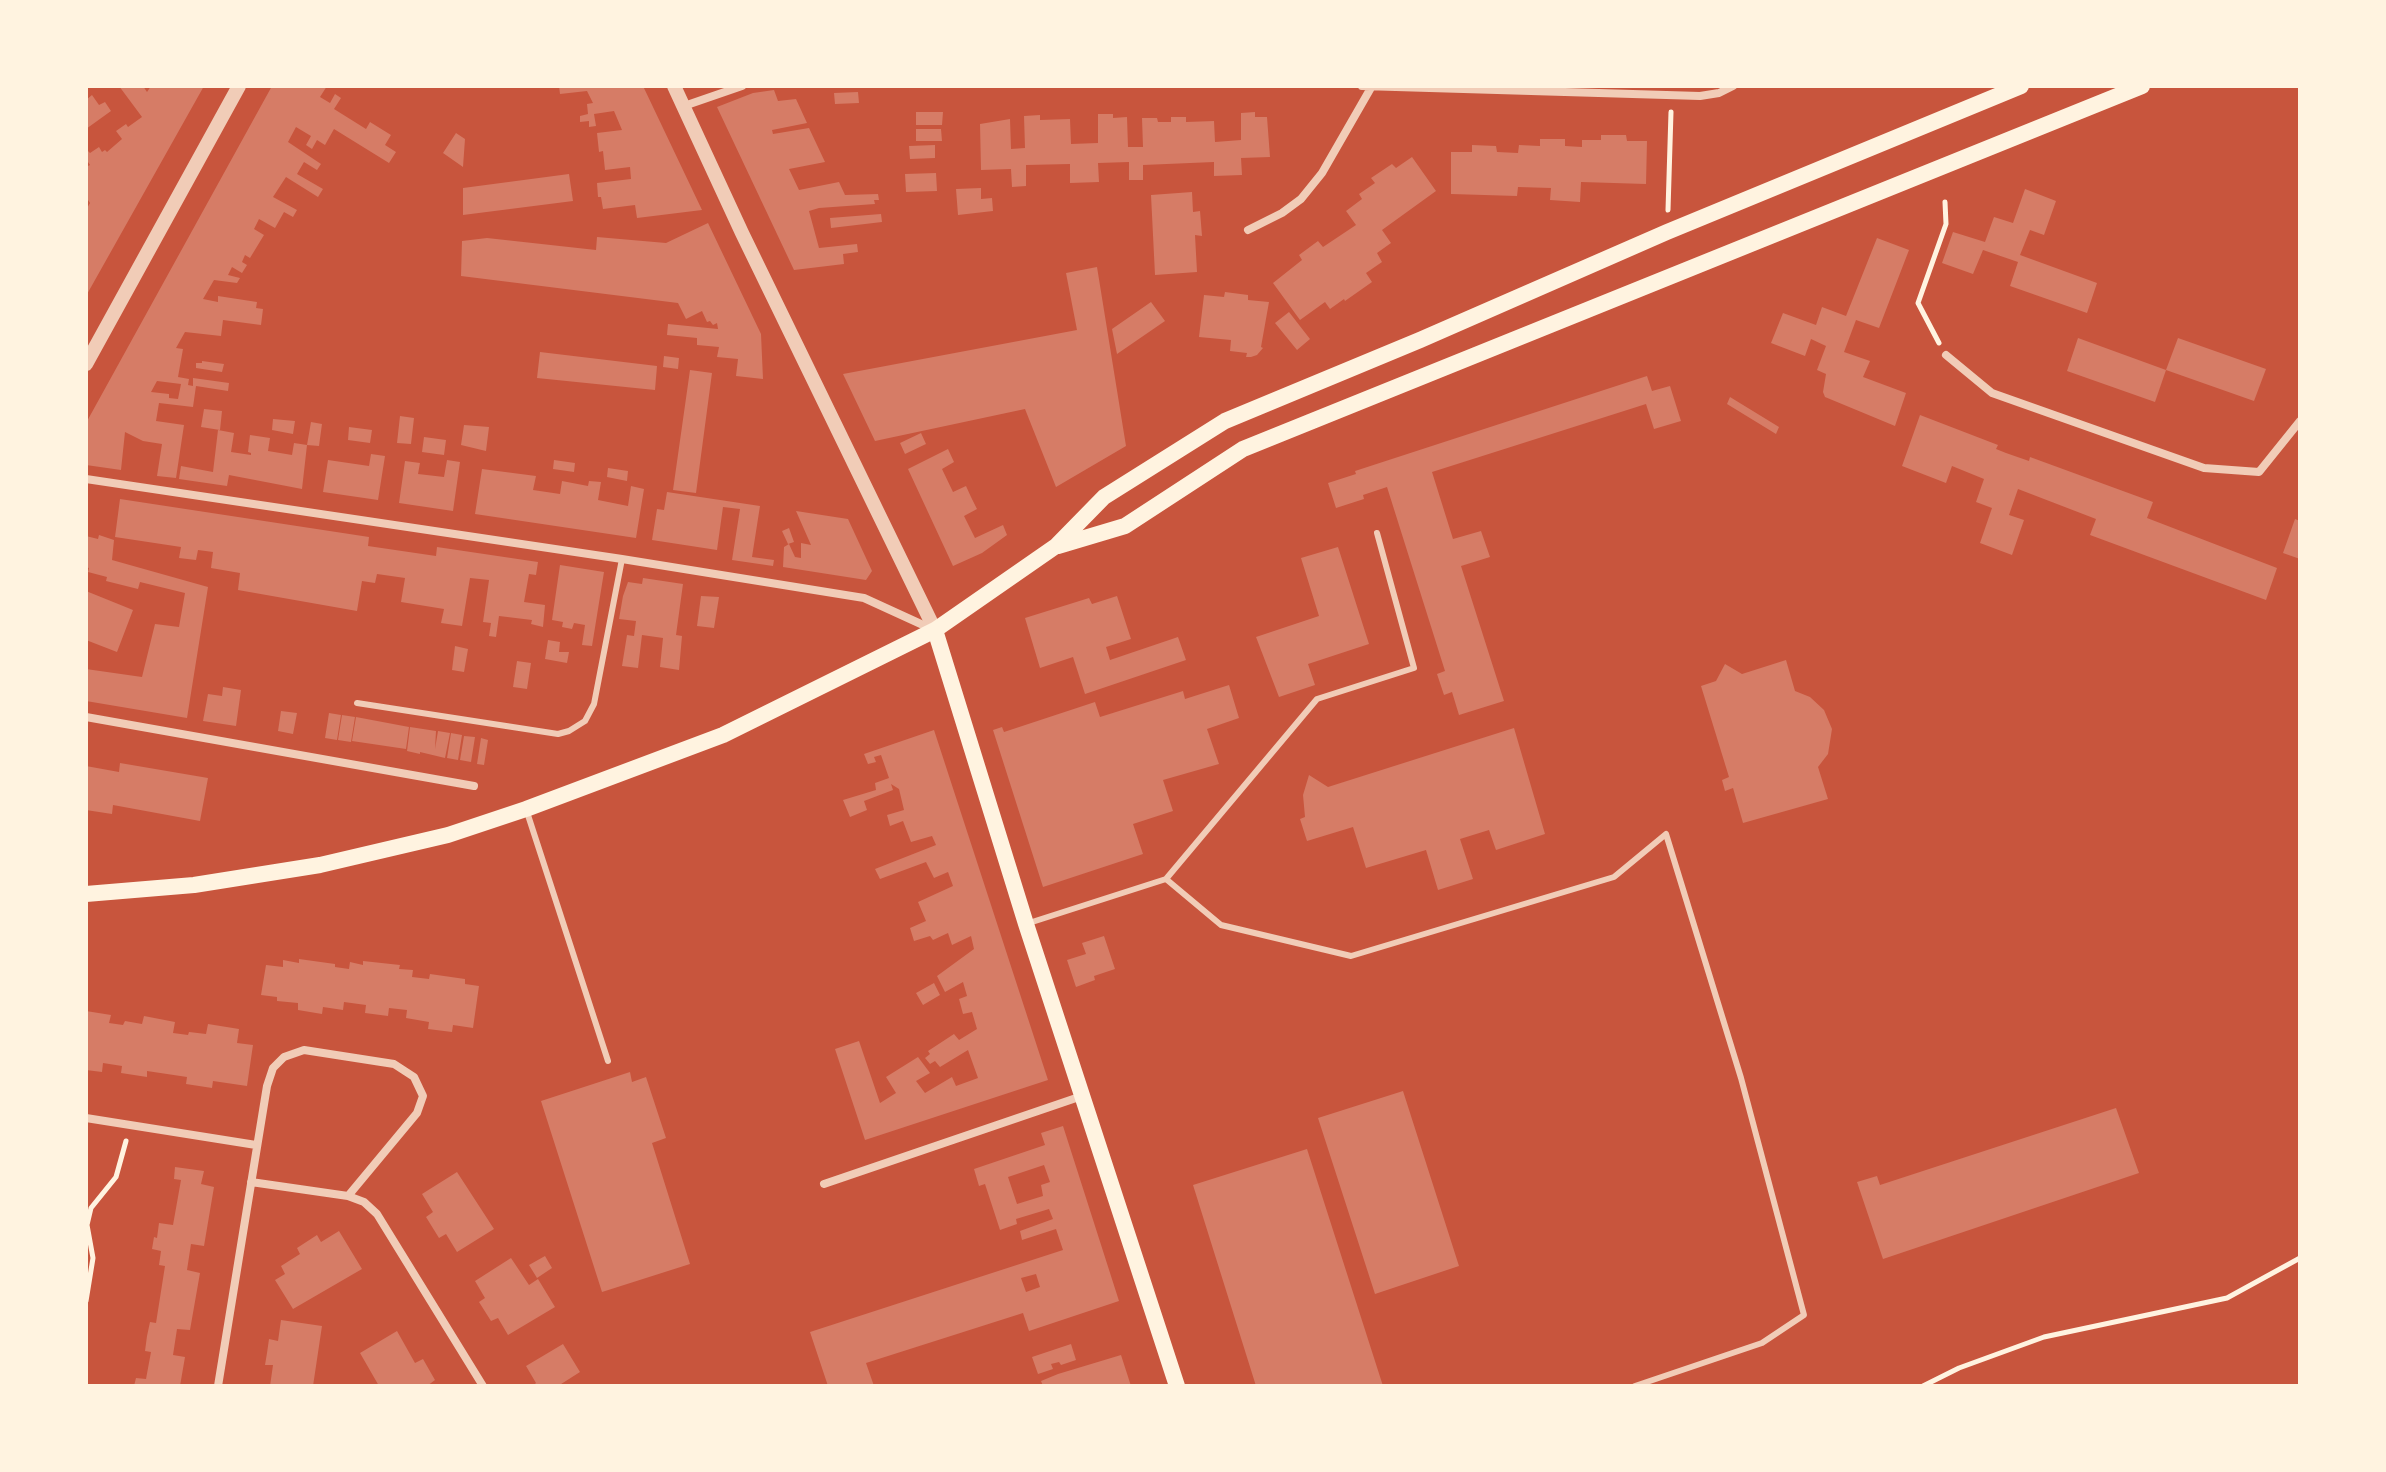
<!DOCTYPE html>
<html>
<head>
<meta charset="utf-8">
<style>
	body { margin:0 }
	#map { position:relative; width:2386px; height:1472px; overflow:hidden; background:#c8553d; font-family:"DejaVu Sans",sans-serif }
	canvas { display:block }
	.frame { position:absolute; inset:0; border:88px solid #fff3e0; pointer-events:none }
</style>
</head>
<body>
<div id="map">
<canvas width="2386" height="1472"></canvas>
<div class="frame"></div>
</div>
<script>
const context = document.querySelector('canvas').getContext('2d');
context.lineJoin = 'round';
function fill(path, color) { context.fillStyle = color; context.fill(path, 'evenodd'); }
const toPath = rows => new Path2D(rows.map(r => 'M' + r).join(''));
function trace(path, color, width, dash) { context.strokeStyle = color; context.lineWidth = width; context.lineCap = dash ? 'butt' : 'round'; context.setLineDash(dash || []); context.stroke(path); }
const building = toPath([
	[119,86,143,86,147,92,151,86,204,86,86,296,86,210,90,203,86,197,86,167,90,165,86,159,86,149,90,153,99,147,102,152,105,150,107,152,122,139,116,131,126,124,128,127,142,117],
	[272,86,327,86,320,97,330,103,335,94,341,98,334,109,366,129,370,122,391,135,385,145,396,152,389,163,334,129,325,145,317,140,312,149,306,145,311,136,296,127,288,142,321,164,317,170,304,162,297,174,323,189,318,197,286,177,273,197,297,210,293,217,284,212,275,228,259,219,254,229,264,235,250,258,245,255,242,262,247,265,242,273,232,267,228,275,240,278,237,283,214,280,203,299,218,302,218,296,257,302,256,308,263,309,261,325,223,320,221,336,185,332,176,348,183,349,178,377,189,379,188,385,193,386,193,378,229,383,228,391,196,386,193,407,159,403,156,421,184,425,176,478,157,476,162,444,143,441,125,432,121,470,86,465,86,423],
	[157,381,181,384,178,399,169,398,169,394,151,392],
	[559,86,643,86,702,210,637,218,635,205,603,209,601,197,598,197,597,183,631,179,630,167,605,170,603,151,599,152,597,133,622,130,614,111,594,114,596,126,589,127,589,121,580,122,580,116,588,114,587,104,593,103,587,91,560,94],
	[774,90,778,101,796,99,807,123,772,130,773,134,809,128,825,162,789,169,799,190,839,182,845,195,878,194,879,200,874,200,875,204,819,208,809,211,819,248,857,244,858,252,843,254,844,264,794,270,717,107,753,93],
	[858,92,859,103,835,104,834,93],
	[92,95,99,105,105,102,111,111,86,129,86,100],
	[916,112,943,112,942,125,916,125],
	[1255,112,1255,117,1267,117,1270,157,1241,158,1242,175,1214,176,1214,162,1143,165,1143,180,1129,180,1129,162,1098,163,1099,182,1070,183,1070,164,1026,165,1026,186,1012,187,1011,169,981,170,980,124,1010,119,1011,149,1025,148,1024,116,1040,115,1040,120,1070,119,1071,144,1098,143,1098,114,1113,114,1113,118,1127,117,1128,147,1143,147,1142,118,1157,118,1158,122,1171,122,1171,117,1186,117,1186,122,1214,121,1215,142,1241,140,1241,113],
	[916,129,941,129,942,141,916,141],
	[456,133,465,139,463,167,443,153],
	[1601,135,1626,135,1627,141,1647,141,1646,184,1581,182,1580,202,1550,200,1551,188,1518,187,1517,196,1451,194,1451,152,1472,152,1472,145,1496,146,1497,152,1518,153,1519,145,1540,146,1540,139,1565,139,1565,146,1582,147,1582,140,1601,140],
	[935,145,935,158,910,159,909,146],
	[1412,157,1436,191,1382,230,1391,243,1377,253,1382,262,1366,273,1372,282,1345,301,1344,299,1330,309,1325,302,1300,320,1273,283,1302,260,1299,255,1318,241,1323,247,1356,225,1346,211,1362,199,1359,194,1375,183,1371,178,1392,164,1396,168],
	[936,173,937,191,906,192,905,174],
	[569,174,573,201,463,215,463,188],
	[981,188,981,199,992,198,993,211,958,215,956,189],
	[2025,189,2056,201,2044,235,2030,230,2020,255,2097,283,2087,313,2010,286,2018,262,1983,250,1973,274,1942,263,1953,232,1985,242,1994,217,2013,223],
	[1192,192,1193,212,1200,211,1202,236,1195,235,1197,272,1155,275,1151,195],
	[881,214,882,222,831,228,830,218],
	[708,223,761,334,763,379,736,376,738,359,717,357,719,347,697,345,697,338,667,335,668,324,718,329,717,323,713,325,710,321,707,322,702,311,686,319,678,303,461,276,462,241,487,238,596,250,597,237,666,243],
	[1877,238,1909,250,1879,328,1856,320,1844,352,1870,361,1863,377,1906,393,1895,426,1825,397,1823,392,1826,374,1817,370,1826,346,1811,339,1805,356,1771,343,1783,313,1816,325,1822,307,1846,316],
	[1097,267,1126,446,1056,487,1025,409,875,441,843,374,1077,330,1066,273],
	[1225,292,1248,295,1248,300,1269,302,1261,347,1263,348,1257,355,1251,357,1246,357,1247,353,1230,351,1231,340,1199,337,1204,295,1224,297],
	[1151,302,1165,321,1117,354,1112,329],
	[1289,312,1310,339,1297,350,1275,323],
	[2078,338,2166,370,2155,402,2067,371],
	[2178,338,2266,369,2254,401,2166,370],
	[540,352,657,366,655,390,537,378],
	[664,356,679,358,678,369,663,367],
	[202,361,224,364,222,372,196,368,196,363,202,363],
	[690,370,712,373,696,493,673,490],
	[1647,376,1652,391,1670,386,1681,421,1654,429,1646,404,1432,472,1453,539,1481,531,1490,557,1461,566,1504,701,1459,715,1452,692,1444,695,1437,674,1445,671,1387,487,1363,495,1364,499,1336,508,1328,483,1356,474,1355,471],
	[1730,397,1779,427,1776,434,1727,404],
	[204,409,222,411,220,430,201,427],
	[1920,415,1998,445,1996,449,2006,453,2029,461,2030,457,2153,502,2147,518,2277,568,2266,600,2090,535,2096,519,2018,489,2009,515,2024,520,2012,555,1980,543,1992,508,1976,502,1984,479,1952,466,1946,483,1902,466],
	[400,416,414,418,411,444,397,443],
	[273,419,295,421,293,434,272,430],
	[311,422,322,424,319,446,307,445,302,489,229,475,227,486,179,479,181,466,213,472,218,430,234,433,231,452,251,455,251,453,248,452,250,435,270,438,268,451,292,455,294,443,307,445],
	[464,425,489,427,486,451,461,445],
	[349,427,372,430,370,443,348,440],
	[921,433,926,444,905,454,900,443],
	[424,437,446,440,444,455,422,452],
	[948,449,954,462,942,469,953,492,966,486,971,497,977,509,964,516,975,538,1003,525,1007,535,982,553,953,566,908,469],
	[371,454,385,456,378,500,323,492,328,460,369,466],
	[447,460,460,462,453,511,399,503,405,461,420,463,418,474,444,477],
	[554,460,575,463,574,472,553,469],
	[608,468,628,471,627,481,607,477],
	[482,469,536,476,533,490,560,494,562,481,588,486,589,481,601,482,598,500,628,506,631,486,644,489,636,538,475,514],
	[667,492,760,506,752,557,774,560,773,566,732,560,740,509,723,507,717,550,652,540,657,509,664,510],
	[120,499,369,537,368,546,436,556,437,547,538,562,536,575,529,574,524,602,545,605,543,627,531,624,532,620,499,616,496,637,489,636,491,623,483,622,489,580,470,578,462,626,441,623,444,609,401,602,405,578,377,574,375,583,362,581,357,611,238,590,240,573,211,568,213,552,198,550,196,560,179,558,181,547,115,537],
	[796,511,848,519,872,571,866,580,783,567,784,547,789,544,795,557,801,558,801,543,811,545],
	[2295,519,2300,521,2300,559,2283,553],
	[789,528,794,542,788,544,782,531],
	[99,535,114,540,112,560,208,587,187,718,86,701,86,669,142,677,155,624,179,627,185,593,140,582,138,589,106,581,107,577,88,572,89,568,86,567,86,536,98,539],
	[1338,547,1369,644,1308,664,1315,685,1279,697,1256,637,1319,616,1301,558],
	[560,565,604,572,592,646,582,645,585,625,574,623,572,629,562,627,563,622,552,620],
	[643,578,683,584,676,635,682,636,679,670,660,667,663,638,642,635,638,668,622,666,627,635,634,636,636,621,619,619,623,596,628,582,642,584],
	[86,591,133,610,117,652,86,640],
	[701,596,719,597,714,628,697,626],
	[1117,596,1131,639,1106,647,1110,660,1178,637,1186,660,1085,694,1073,657,1040,668,1025,618,1089,598,1092,604],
	[548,640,560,642,559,652,569,652,567,663,545,659],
	[455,646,468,649,464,672,452,670],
	[1786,660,1795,691,1810,697,1824,710,1832,729,1828,754,1818,767,1828,799,1743,823,1733,788,1725,791,1722,780,1729,777,1701,686,1716,681,1725,664,1742,674],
	[517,661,531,663,527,689,513,687],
	[1229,685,1239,718,1207,729,1219,764,1163,780,1173,811,1133,824,1143,854,1043,887,993,730,1002,727,1004,732,1095,702,1100,717,1183,691,1185,699],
	[223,687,241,690,236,726,203,721,208,694,222,696],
	[281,711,297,713,293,734,278,731],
	[329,713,341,715,337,740,325,738],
	[342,715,355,717,351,742,338,740],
	[356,717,409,727,406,749,352,741],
	[410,727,436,731,435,749,438,731,450,733,445,758,420,752,420,754,407,751],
	[1514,728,1545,834,1496,850,1489,830,1460,839,1473,879,1438,890,1426,850,1366,868,1353,827,1307,841,1300,819,1305,817,1303,795,1309,775,1328,787],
	[934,730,1048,1080,865,1140,835,1049,859,1041,880,1103,896,1093,886,1077,918,1057,930,1073,916,1081,925,1093,952,1077,956,1086,978,1078,968,1050,940,1067,935,1061,930,1064,925,1058,930,1054,928,1051,954,1034,959,1040,977,1029,972,1012,963,1014,959,999,967,996,963,982,945,992,937,976,974,949,971,936,952,945,948,933,933,940,930,936,914,941,910,928,926,921,918,902,953,886,948,872,934,878,926,862,880,879,875,869,936,845,932,836,911,842,903,821,890,826,887,815,904,810,899,789,891,784,893,790,864,801,867,810,850,817,843,800,876,790,875,783,889,778,881,755,874,757,876,762,868,764,864,754],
	[451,733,462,735,458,760,447,758],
	[464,736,475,737,471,762,460,760],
	[481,738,488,740,484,765,477,764],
	[120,763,208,778,200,821,113,805,112,814,86,810,86,766,119,772],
	[1104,936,1115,969,1094,976,1095,980,1076,987,1067,960,1086,954,1082,943],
	[299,959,335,964,335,967,349,969,350,962,363,965,363,961,400,965,399,969,413,970,412,977,429,979,430,974,465,979,465,984,479,986,473,1028,453,1025,452,1032,428,1029,429,1022,406,1018,407,1010,389,1008,388,1016,365,1013,366,1005,344,1002,343,1010,323,1007,322,1014,298,1010,298,1003,277,1001,277,997,261,995,266,965,283,967,283,960,299,963],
	[934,983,940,995,923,1005,916,993],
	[86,1011,111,1015,109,1023,123,1025,125,1021,142,1024,144,1016,175,1022,173,1033,188,1035,189,1032,206,1034,208,1024,239,1029,237,1043,253,1045,247,1086,213,1081,212,1088,186,1084,187,1077,147,1071,147,1077,121,1073,122,1066,103,1063,102,1072,86,1070],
	[630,1072,632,1082,646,1077,666,1138,652,1143,690,1264,602,1292,541,1101],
	[1403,1091,1459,1266,1375,1294,1318,1118],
	[2116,1108,2139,1173,1883,1259,1857,1182,1877,1176,1880,1185],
	[1063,1126,1119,1301,1029,1331,1023,1313,866,1363,874,1386,828,1386,810,1332,1063,1250,1056,1229,1022,1240,1020,1231,1053,1219,1049,1209,1016,1219,1017,1224,1000,1230,985,1184,979,1186,974,1169,1045,1145,1041,1133],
	[1044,1165,1050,1182,1041,1185,1043,1196,1017,1204,1008,1177],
	[1036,1274,1040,1287,1026,1292,1021,1278],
	[1307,1149,1383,1386,1256,1386,1193,1185],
	[175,1167,204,1171,201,1184,214,1187,204,1246,191,1244,187,1270,200,1273,190,1330,177,1329,173,1355,185,1357,180,1386,134,1386,136,1378,146,1379,151,1352,145,1351,147,1336,150,1322,156,1323,165,1266,159,1265,161,1251,152,1249,154,1237,157,1238,159,1223,173,1225,181,1180,174,1179],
	[457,1172,494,1229,457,1252,446,1234,439,1238,426,1217,433,1212,422,1194],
	[339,1231,362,1269,293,1309,275,1280,285,1274,281,1266,300,1254,297,1248,317,1235,321,1242],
	[545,1256,552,1268,537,1278,529,1265],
	[511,1258,529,1285,538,1279,555,1307,508,1335,498,1318,491,1321,479,1302,485,1298,475,1281],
	[281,1320,322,1326,313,1386,270,1386,273,1365,265,1365,267,1353,269,1339,278,1341],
	[397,1331,415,1363,423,1359,435,1380,427,1386,379,1386,360,1353],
	[563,1344,580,1372,558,1386,533,1386,536,1383,526,1366],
	[1071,1344,1076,1360,1061,1365,1059,1362,1051,1364,1053,1369,1038,1374,1032,1357],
	[1121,1355,1131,1386,1043,1386,1041,1381,1058,1374]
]);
const path = toPath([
	[1668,210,1671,112],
	[1939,343,1918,303,1946,224,1945,202],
	[86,1301,93,1258,87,1225,91,1208,116,1177,126,1141],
	[1923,1386,1959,1368,2044,1337,2227,1298,2300,1258]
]);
const service = toPath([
	[357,703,558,734,569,731,585,721,594,704,622,559],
	[526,809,608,1061],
	[1166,879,1317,699,1414,668,1377,533],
	[1029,923,1166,879,1221,925,1351,956,1614,877,1666,834,1741,1078,1804,1315,1762,1343,1635,1386]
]);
const minor = toPath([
	[1362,86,1700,96,1719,93,1733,86],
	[684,106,742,86],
	[1248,230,1282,213,1301,199,1322,173,1372,86],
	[1946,355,1992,393,2204,468,2259,472,2300,421],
	[86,479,622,559,864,598,934,630],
	[86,717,474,786],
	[86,1118,256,1145],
	[251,1182,348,1196,364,1202,377,1214,483,1386],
	[824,1184,1082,1096],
	[218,1386,267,1086,273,1068,284,1057,304,1050,394,1064,414,1077,423,1096,417,1113,348,1196]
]);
const tertiary = toPath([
	[674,86,742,233,935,630],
	[86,364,239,86]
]);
const secondary = toPath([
	[1058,546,1125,526,1243,449,2142,86],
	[935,630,1026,924,1177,1386],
	[86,894,194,885,320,865,448,835,526,809,723,735,935,630,1056,546,1104,497,1225,421,1420,340,1667,232,2021,86]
]);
fill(building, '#d67c66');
trace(path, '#fff3e0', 5);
trace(service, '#f1ccb7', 6);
trace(minor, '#f1ccb7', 8);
trace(tertiary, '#f1ccb7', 14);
trace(secondary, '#fff3e0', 16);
</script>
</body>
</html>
